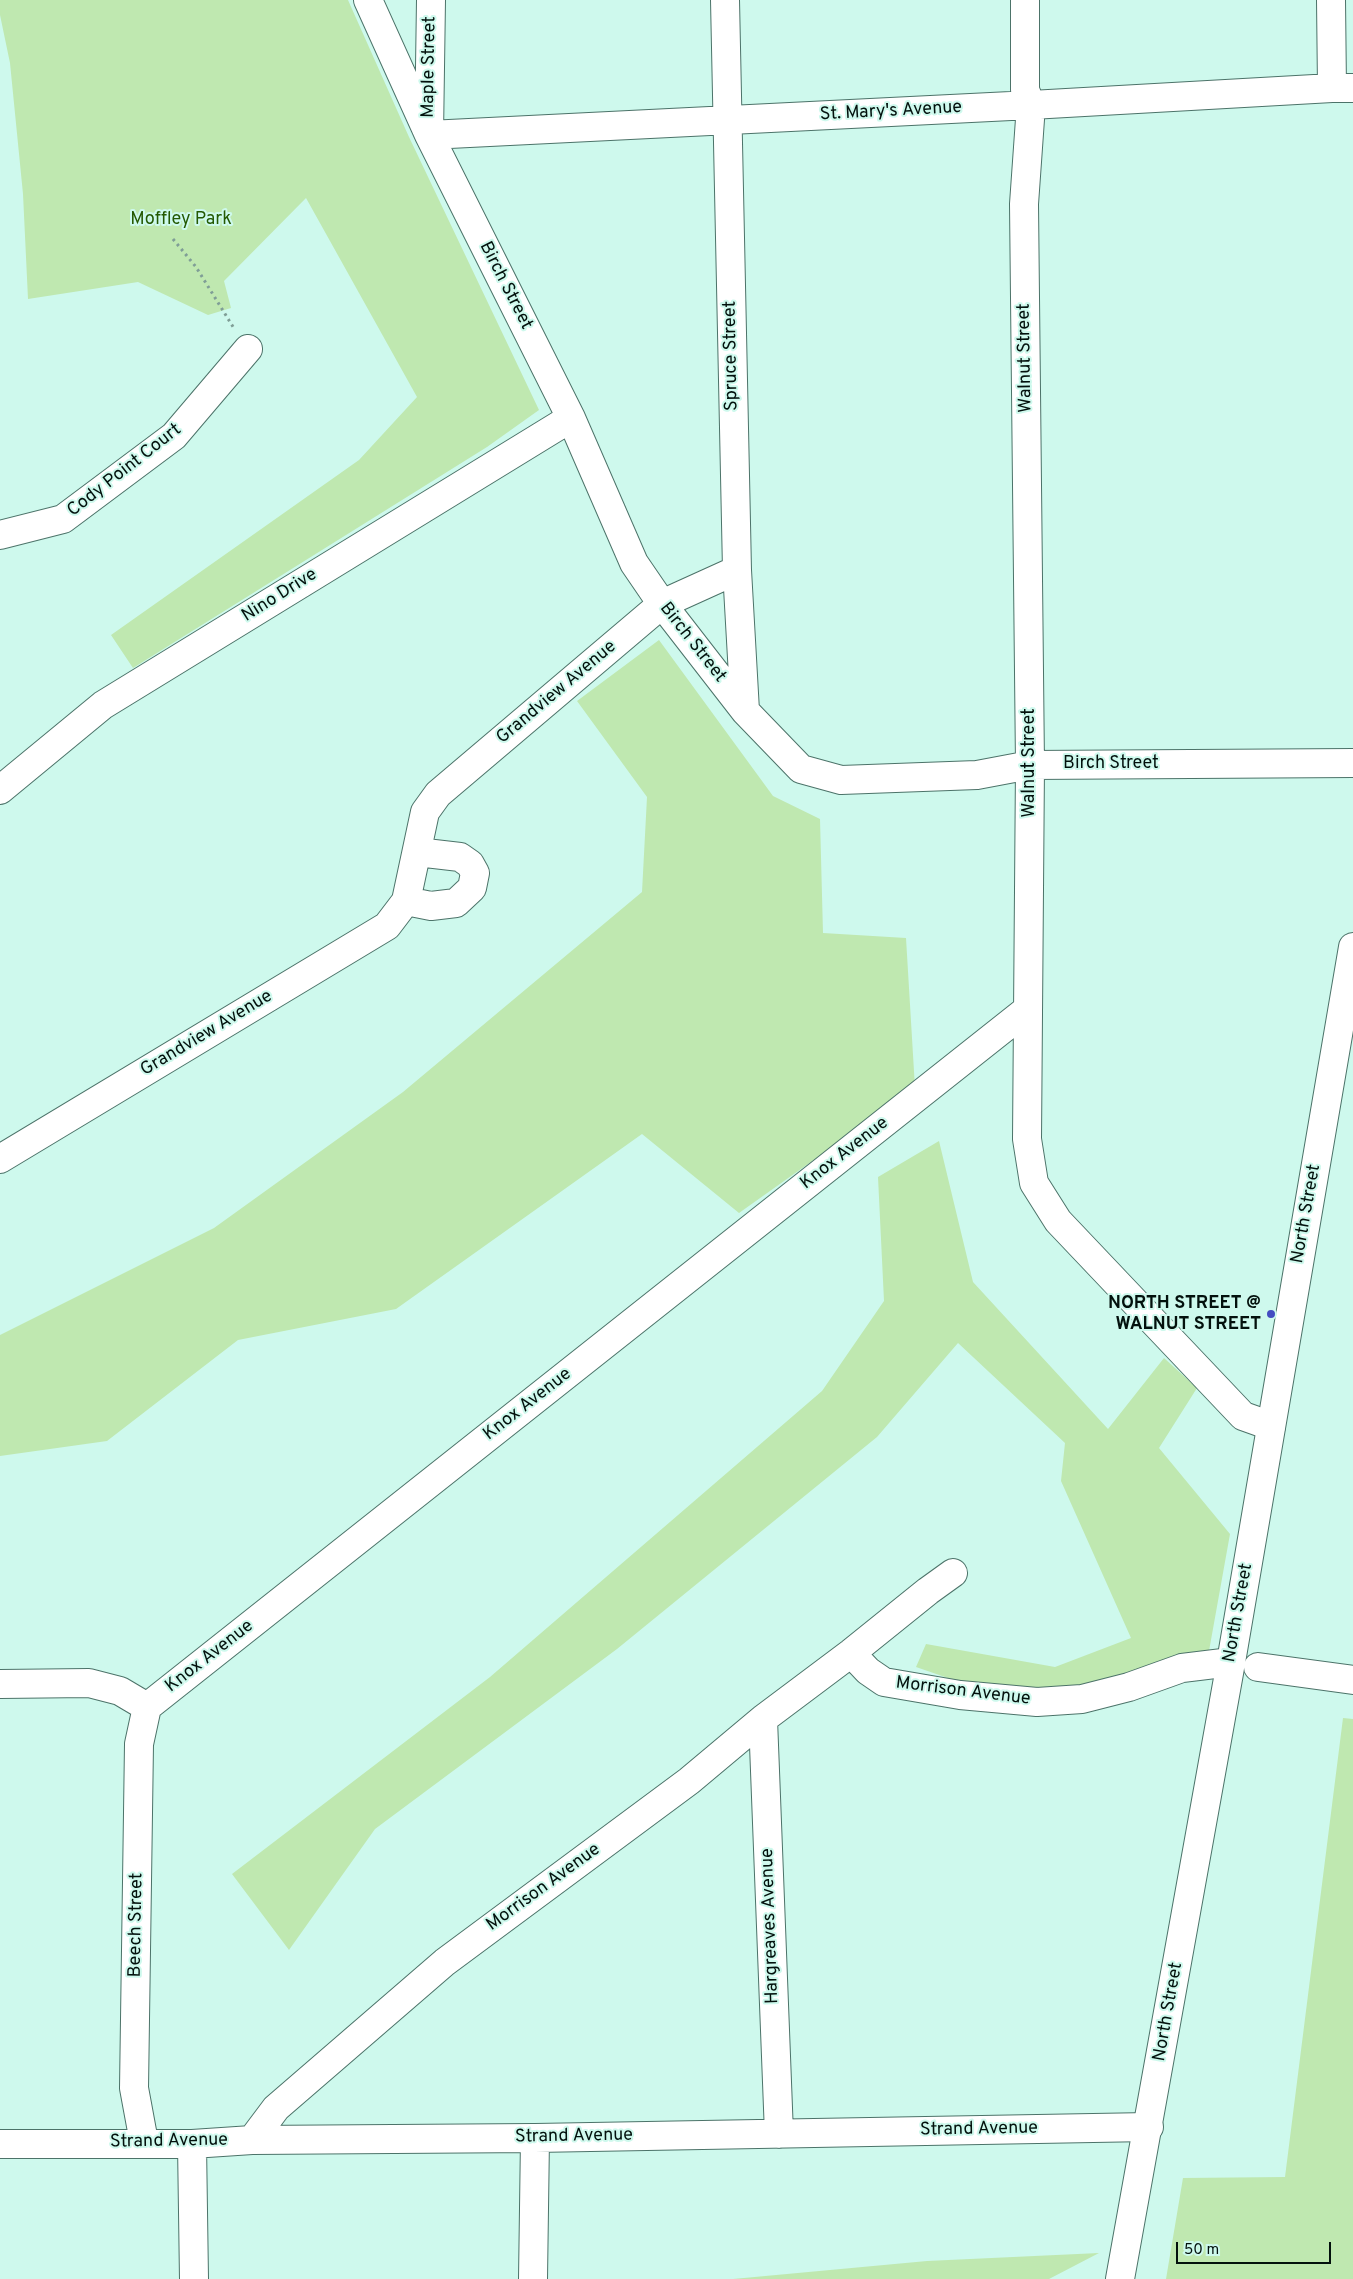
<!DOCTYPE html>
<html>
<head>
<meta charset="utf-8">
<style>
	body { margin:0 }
	#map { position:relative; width:1353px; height:2279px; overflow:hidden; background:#cef9ed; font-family:Overpass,sans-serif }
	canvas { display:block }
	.scale { position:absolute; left:1176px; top:2242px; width:155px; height:22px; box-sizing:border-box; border:2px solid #03110d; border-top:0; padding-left:6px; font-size:15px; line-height:18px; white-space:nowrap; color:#03110d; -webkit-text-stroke:4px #cef9ed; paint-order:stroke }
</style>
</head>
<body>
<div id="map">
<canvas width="1353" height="2279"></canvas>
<div class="scale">50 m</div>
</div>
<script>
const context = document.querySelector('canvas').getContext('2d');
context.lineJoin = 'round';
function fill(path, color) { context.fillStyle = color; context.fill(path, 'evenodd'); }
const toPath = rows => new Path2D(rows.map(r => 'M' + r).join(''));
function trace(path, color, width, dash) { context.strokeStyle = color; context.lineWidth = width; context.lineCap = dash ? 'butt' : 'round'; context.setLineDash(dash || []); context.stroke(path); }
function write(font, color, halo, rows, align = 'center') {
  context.font = font + ' Overpass,sans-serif'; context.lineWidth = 4; context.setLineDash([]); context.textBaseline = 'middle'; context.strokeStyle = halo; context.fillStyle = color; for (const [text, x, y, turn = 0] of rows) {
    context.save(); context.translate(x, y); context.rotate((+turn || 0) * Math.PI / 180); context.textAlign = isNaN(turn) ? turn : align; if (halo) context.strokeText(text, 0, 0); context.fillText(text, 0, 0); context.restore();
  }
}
const green = toPath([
	[0,0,348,0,409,137,539,410,487,447,133,668,111,635,359,460,417,397,306,198,224,281,231,308,208,315,138,282,28,299,23,194,10,63,0,15],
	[659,640,773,796,820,819,823,933,906,938,915,1088,739,1213,642,1134,396,1309,238,1340,107,1441,0,1456,0,1335,214,1228,403,1092,642,892,647,797,577,701],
	[939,1141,973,1282,1108,1429,1164,1358,1197,1388,1159,1448,1230,1534,1209,1651,1104,1691,971,1686,916,1667,926,1644,1055,1667,1131,1638,1061,1481,1065,1443,958,1343,877,1437,617,1649,375,1829,289,1950,232,1874,490,1677,822,1391,884,1301,878,1177],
	[1343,1718,1353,1719,1353,2279,1166,2279,1183,2178,1285,2177],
	[1099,2253,1049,2279,733,2279,927,2261]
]);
const path = toPath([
	[173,239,196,267,235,330]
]);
const minor = toPath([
	[368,0,429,135,571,418,634,563,662,604,745,711,801,769,841,780,977,775,1030,765,1353,763],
	[431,0,429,135,1031,105,1332,88,1353,88],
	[725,0,737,570,745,711],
	[1025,0,1025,90,1031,105,1024,204,1030,765,1027,1139,1034,1183,1058,1221,1243,1416,1271,1426],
	[1331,0,1332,88],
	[0,535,63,519,174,436,248,349],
	[0,790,103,705,571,418],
	[406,901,431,906,456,903,472,888,475,873,470,864,460,857,417,852],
	[0,1159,387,926,406,901,425,812,438,794,662,604,737,570],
	[851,1653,868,1671,884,1682,960,1695,1037,1702,1082,1699,1129,1687,1182,1668,1231,1662],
	[1258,1667,1353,1680],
	[0,1684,89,1683,120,1691,147,1707],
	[147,1707,1028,1009],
	[763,1719,779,2134],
	[252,2140,276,2108,445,1962,689,1781,763,1719,851,1653,928,1591,953,1573],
	[144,2142,134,2088,139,1744,147,1707],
	[0,2144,192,2144,252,2140,535,2138,1149,2127],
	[192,2144,194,2279],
	[533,2279,535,2138]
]);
const major = toPath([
	[1120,2279,1231,1662,1353,947]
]);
const markers = [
	[1271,1314,5,"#444cc1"]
];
const streetNames = [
	["Maple Street",430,67,-89],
	["St. Mary's Avenue",891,112,-3],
	["Birch Street",505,286,63],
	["Spruce Street",732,356,-91],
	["Walnut Street",1026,358,-91],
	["Cody Point Court",125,471,-38],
	["Nino Drive",280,596,-32],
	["Birch Street",692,643,52],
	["Grandview Avenue",557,693,-40],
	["Walnut Street",1030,763,-90],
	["Birch Street",1111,764],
	["Grandview Avenue",207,1034,-31],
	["Knox Avenue",845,1154,-38],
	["North Street",1307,1214,-80],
	["Knox Avenue",528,1405,-38],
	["North Street",1239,1613,-80],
	["Knox Avenue",210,1657,-38],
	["Morrison Avenue",963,1692,7],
	["Morrison Avenue",544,1888,-36],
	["Beech Street",137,1925,-89],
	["Hargreaves Avenue",771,1926,-92],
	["North Street",1169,2012,-80],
	["Strand Avenue",979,2130,-1],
	["Strand Avenue",574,2137,-1],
	["Strand Avenue",169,2142,-1]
];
const parkNames = [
	["Moffley Park",181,220]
];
const poiNames = [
	["NORTH STREET @",1261,1304],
	["WALNUT STREET",1261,1325]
];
fill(green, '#bfe8b0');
trace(minor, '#4c7369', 30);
trace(major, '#4c7369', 30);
trace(path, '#7f9e96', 3, [2.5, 4]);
trace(minor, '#fff', 28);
trace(major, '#fff', 28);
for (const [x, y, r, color] of markers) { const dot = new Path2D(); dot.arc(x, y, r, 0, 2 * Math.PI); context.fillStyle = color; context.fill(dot); trace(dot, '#cef9ed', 2); }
write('18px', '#03110d', '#cef9ed', streetNames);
write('18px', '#245902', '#cef9ed', parkNames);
write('bold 18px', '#03110d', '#cef9ed', poiNames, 'right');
</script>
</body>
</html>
